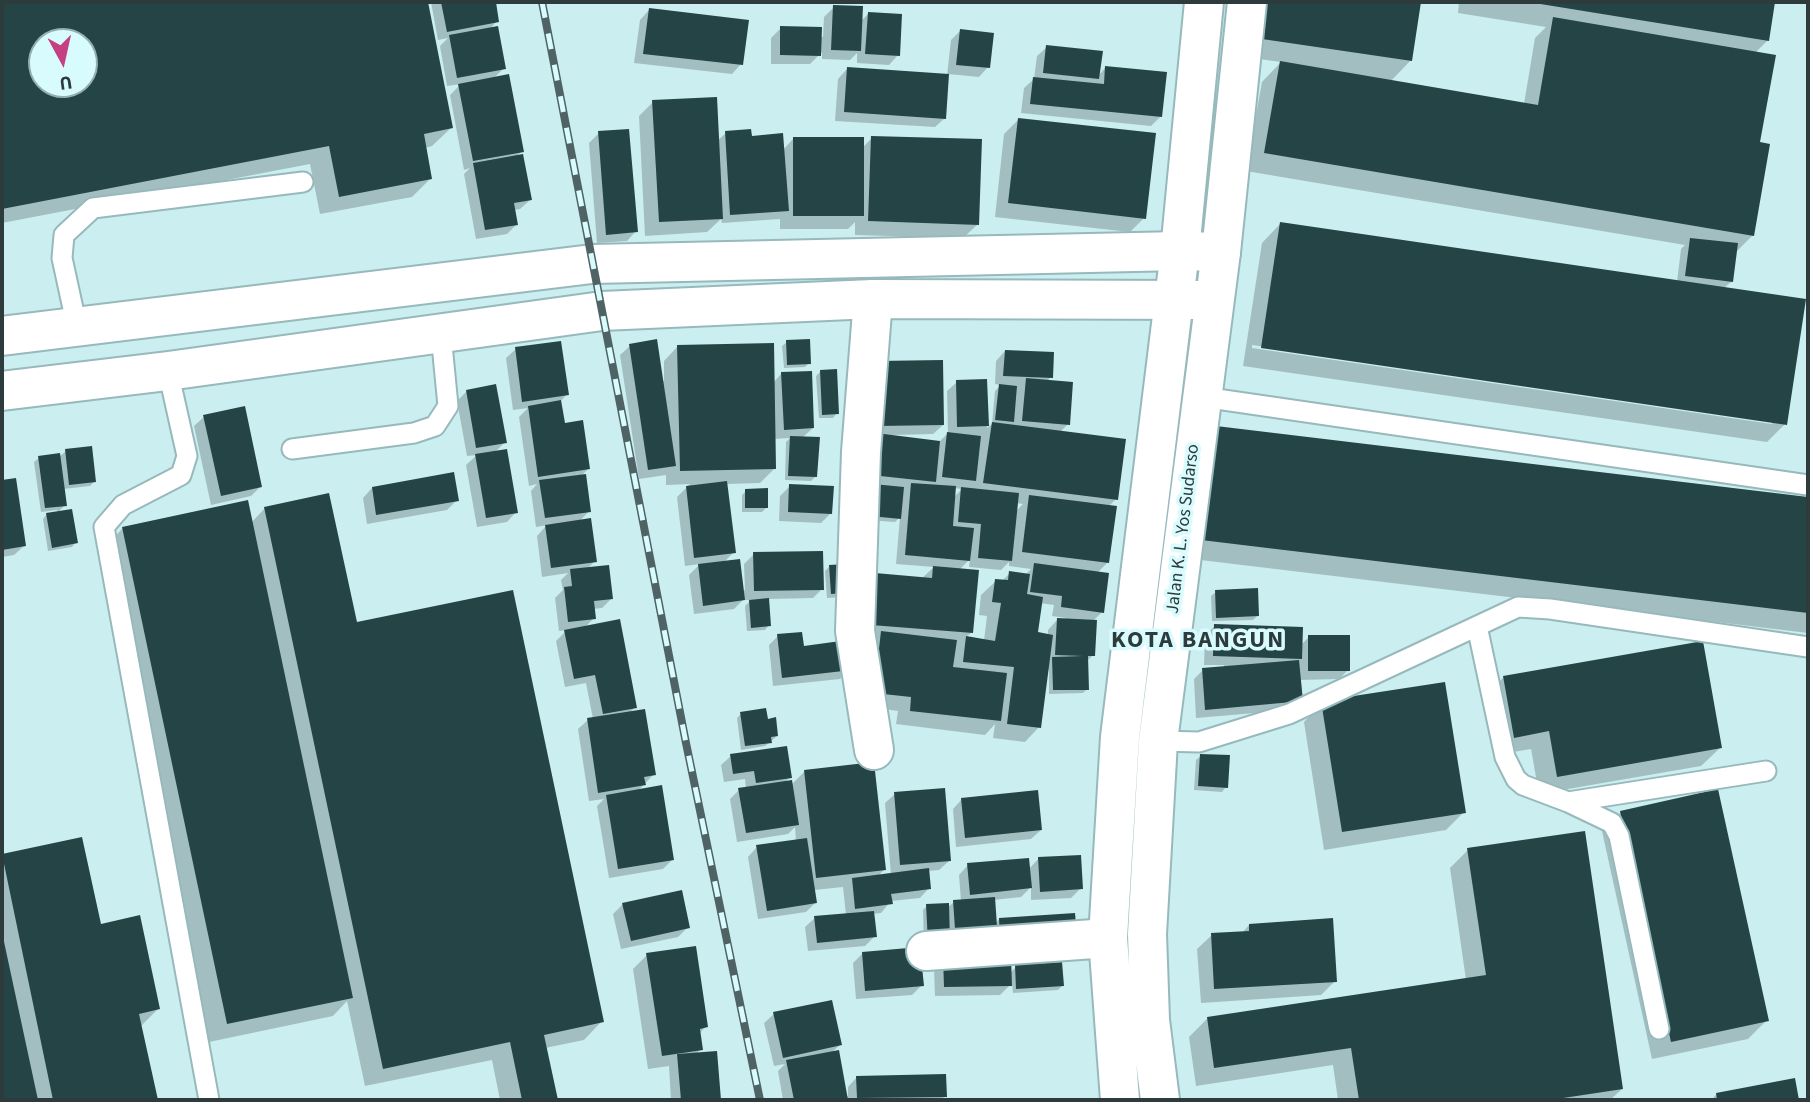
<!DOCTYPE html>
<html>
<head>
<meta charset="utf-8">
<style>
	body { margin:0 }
	#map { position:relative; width:1810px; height:1102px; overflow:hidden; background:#cbeef1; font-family:"Source Sans 3",sans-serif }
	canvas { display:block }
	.frame { position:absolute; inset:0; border:4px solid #2d3b3d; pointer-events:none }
	.north { position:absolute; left:28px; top:28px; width:70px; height:70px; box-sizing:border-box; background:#d8fbfe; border:2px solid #94aeb1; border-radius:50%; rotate:172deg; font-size:19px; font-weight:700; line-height:28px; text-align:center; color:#2d3b3d }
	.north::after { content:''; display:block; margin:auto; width:24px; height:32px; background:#c54083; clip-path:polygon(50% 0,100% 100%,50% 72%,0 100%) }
</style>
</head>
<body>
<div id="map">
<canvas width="1810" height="1102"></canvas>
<div class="frame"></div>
<div class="north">U</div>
</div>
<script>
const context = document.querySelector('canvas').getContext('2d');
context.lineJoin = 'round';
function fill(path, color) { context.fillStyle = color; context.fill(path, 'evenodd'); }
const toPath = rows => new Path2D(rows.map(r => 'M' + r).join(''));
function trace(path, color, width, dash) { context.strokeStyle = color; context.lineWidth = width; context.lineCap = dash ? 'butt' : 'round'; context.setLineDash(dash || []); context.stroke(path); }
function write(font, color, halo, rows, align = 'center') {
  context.font = font + ' "Source Sans 3",sans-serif'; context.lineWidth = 7; context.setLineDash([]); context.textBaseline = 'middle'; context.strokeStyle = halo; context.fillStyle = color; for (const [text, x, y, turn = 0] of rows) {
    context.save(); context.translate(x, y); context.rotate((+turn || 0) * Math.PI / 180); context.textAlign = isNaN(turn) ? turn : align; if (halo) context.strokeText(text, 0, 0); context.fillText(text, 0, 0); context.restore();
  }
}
const shadow = toPath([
	[2,2,427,2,451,128,432,146,425,148,430,179,412,197,320,214,310,164,2,223],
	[42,42,84,42,84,84,42,84],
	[431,2,494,2,497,21,490,29,504,68,493,79,522,151,516,157,530,200,520,209,514,210,517,224,507,234,476,239,464,174,470,168,464,170,450,95,461,84,447,86,440,46,448,38,438,40],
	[1252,2,1420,2,1411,60,1390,82,1524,104,1535,38,1546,27,1458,13,1459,2,1774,2,1768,40,1755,53,1758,144,1753,235,1735,253,1732,281,1723,289,1785,424,1767,442,1243,366,1262,243,1280,224,1677,282,1681,249,1685,245,1246,171,1262,82,1281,62,1244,57],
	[1252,345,1772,421,1772,424,1252,348],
	[834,7,861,21,868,14,898,55,889,65,857,63,857,53,850,60,822,59,822,52,810,64,771,64,771,38,781,28,823,37,824,17],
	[649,10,741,64,732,74,634,63,640,20],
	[960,31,988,67,979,77,948,74,945,118,935,127,835,121,838,79,847,69,947,76,951,40],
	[1047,47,1098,76,1106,67,1161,116,1151,126,1021,113,1024,88,1034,79,1037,56],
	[653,102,717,141,726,133,750,137,783,150,793,139,862,148,872,138,978,224,963,238,855,235,855,222,848,229,780,229,780,219,722,223,721,219,707,232,645,236,639,116],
	[1018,120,1144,218,1130,232,995,217,1004,134],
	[599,133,636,231,627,241,597,243,589,143],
	[787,342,809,363,805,367,784,368,782,346],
	[630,346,662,381,664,381,664,361,678,346,773,383,782,373,813,428,802,438,816,476,811,481,785,480,786,442,790,438,774,439,774,469,760,483,726,484,734,552,723,563,742,590,745,590,744,564,754,554,822,589,813,598,768,599,769,625,765,630,747,631,745,606,751,600,743,600,734,609,694,614,689,575,700,564,685,566,677,497,690,484,666,485,666,475,639,479,620,355],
	[516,349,567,394,560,402,564,425,588,469,581,476,589,511,579,522,595,561,587,569,612,598,602,608,593,609,594,618,584,628,635,707,629,714,654,774,638,791,672,860,663,869,609,878,597,806,604,799,589,801,578,729,588,720,593,719,586,683,565,687,556,641,567,630,559,631,555,598,563,590,561,580,568,573,542,577,537,536,547,525,536,527,531,491,537,484,529,486,519,417,528,408,513,410,506,358],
	[1005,351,1051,377,1047,381,1068,424,1060,432,1116,499,1108,507,1108,562,1097,573,1102,612,1092,622,1093,655,1086,662,1087,689,1083,693,1049,694,1049,670,1047,669,1039,727,1025,742,993,738,995,724,985,735,896,724,898,711,861,706,857,638,934,567,896,564,900,517,895,522,867,520,868,372,943,425,933,434,892,435,892,437,939,442,948,433,947,391,957,382,986,381,987,428,992,424,995,391,1001,385,995,384,996,361],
	[954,488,962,489,954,497],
	[1016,503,1023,504,1016,511],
	[970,559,969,567,1001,570,1009,562,1009,566,1031,569,1025,575,1010,573,1002,581,996,581,981,595,979,615,987,616,984,641,965,638,972,632,959,570],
	[1040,603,1054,605,1052,616,1066,618,1066,621,1057,620,1048,630,1048,636,1036,634],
	[821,371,837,413,833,418,819,418,816,376],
	[467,391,505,442,494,453,516,512,507,522,477,527,466,465,477,455,467,456,457,401],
	[204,417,260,487,251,496,211,505,194,426],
	[1216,428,1808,499,1808,633,1184,558],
	[66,451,94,482,90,486,63,489,65,505,58,512,57,510,41,512,34,462,39,458,59,457],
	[15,480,24,546,14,555,2,557,2,482],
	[790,486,831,513,821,523,779,521,780,496],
	[372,488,457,500,447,510,367,524,363,498],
	[746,491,767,507,762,512,742,512,742,495],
	[246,502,251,523,265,508,355,625,602,1021,584,1040,545,1048,556,1100,500,1100,492,1060,365,1086,347,1001,333,1016,209,1042,104,548,122,529],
	[47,514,76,542,72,547,48,551,43,519],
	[829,567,841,597,827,598,825,571],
	[1216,592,1258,615,1253,620,1212,621,1211,596],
	[1215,626,1301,645,1309,637,1348,670,1339,679,1299,680,1291,710,1196,718,1194,679,1203,670,1224,668,1224,665,1204,665,1205,635],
	[778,636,802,648,850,669,840,679,773,686,769,645],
	[1503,678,1720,748,1701,766,1539,794,1531,749,1495,755,1485,696],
	[1322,703,1464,812,1446,830,1324,850,1304,722],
	[741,714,766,720,777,736,765,746,741,750,737,718],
	[731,756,790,777,784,783,791,785,804,772,885,869,877,877,891,875,885,803,895,794,949,861,939,870,928,871,929,888,920,898,891,901,881,913,872,914,875,936,865,946,808,951,805,927,815,918,846,915,843,887,814,890,815,903,806,912,758,919,748,857,757,847,796,841,795,827,788,834,737,842,730,799,739,790,746,789,745,779,724,782,721,765],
	[1201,756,1226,787,1222,792,1194,790,1196,760],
	[962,799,1041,830,1031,839,956,847,953,809],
	[1621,812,1767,1020,1748,1039,1652,1059,1602,831],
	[81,839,99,926,158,1009,140,1027,156,1100,2,1100,2,856],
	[1468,850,1622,1089,1610,1100,1338,1100,1333,1065,1196,1086,1189,1037,1208,1018,1466,980,1450,868],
	[1039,858,1081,888,1071,898,1031,900,1031,887,1021,897,993,900,995,924,999,919,1073,915,924,947,923,910,927,906,947,908,954,902,961,901,959,875,968,865,1028,870],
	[623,904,688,927,678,937,621,949,613,914],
	[1249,925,1335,981,1321,995,1201,1003,1197,949,1212,935,1242,933],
	[862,954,922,985,912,995,856,999,853,963],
	[647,955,706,1026,699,1034,701,1049,695,1055,716,1053,719,1100,671,1100,669,1066,648,1069,633,969],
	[1016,967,1062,986,1058,990,1013,993,1012,983,1000,995,935,996,934,968,1010,973],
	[774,1014,840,1045,831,1053,846,1096,848,1096,848,1087,857,1077,945,1096,941,1100,848,1100,848,1098,845,1100,783,1100,778,1071,785,1064,774,1066,764,1023],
	[1793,1080,1797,1100,1711,1100,1717,1094]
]);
const building = toPath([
	[2,2,428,2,453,128,424,134,432,179,339,197,329,146,2,209],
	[42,42,84,42,84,84,42,84],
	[441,2,496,2,499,22,447,32],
	[1267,2,1421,2,1412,61,1262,39],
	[1528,2,1775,2,1769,41],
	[833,5,863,6,861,51,831,50],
	[649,8,749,20,743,65,643,54],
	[868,12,902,14,900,56,865,54],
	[1553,17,1776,55,1760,142,1770,144,1754,236,1264,153,1280,61,1538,105],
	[498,26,506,69,457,78,449,35],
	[780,26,822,27,821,56,780,55],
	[960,29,994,33,990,68,956,65],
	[1046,45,1103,51,1099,79,1043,73],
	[1105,66,1167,72,1162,117,1030,104,1033,77,1104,84],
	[847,67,949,74,946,119,844,112],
	[509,74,524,152,473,161,458,84],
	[717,97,723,219,659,222,652,100],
	[1018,118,1156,133,1146,219,1008,203],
	[629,129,638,232,606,235,598,131],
	[751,129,752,136,783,133,789,211,730,215,725,131],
	[871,136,982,139,979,225,868,221],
	[793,137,864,137,864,216,793,216],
	[523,154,532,200,514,203,518,225,485,230,473,163],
	[1280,222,1806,299,1787,425,1261,348],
	[1690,238,1738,243,1733,282,1685,276],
	[657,339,676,466,648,470,629,344],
	[810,339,811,364,787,365,786,340],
	[561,341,569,395,522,402,515,347],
	[774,343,776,469,680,471,677,345],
	[1005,350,1054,352,1053,378,1003,376],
	[943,360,944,425,878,426,877,361],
	[837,369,839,414,822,415,820,370],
	[812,371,814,428,784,430,781,372],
	[1026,378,1073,382,1070,425,1022,421],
	[987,379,989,426,957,427,956,380],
	[496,384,507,443,476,448,466,390],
	[999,384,1017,386,1014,422,995,420],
	[561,400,565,423,583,420,590,469,538,477,528,406],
	[245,406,262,487,221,496,203,415],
	[992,422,1126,439,1118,500,983,483],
	[1216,426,1808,497,1808,613,1201,540],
	[947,432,981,436,976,481,942,477],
	[876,433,940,441,936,482,871,475],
	[790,436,820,437,817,477,788,476],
	[92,446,96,482,69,485,65,449],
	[507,449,518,513,486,518,475,454],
	[60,453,67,506,45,508,38,456],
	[454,472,459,501,376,515,372,487],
	[586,474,591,512,545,518,539,480],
	[16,478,26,546,2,550,2,480],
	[727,481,736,553,694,558,686,486],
	[911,483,956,486,953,526,974,528,970,561,905,555],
	[789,484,834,486,832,514,788,512],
	[873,484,904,487,901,519,870,516],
	[961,487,1019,493,1012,561,978,558,981,524,958,522],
	[768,488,768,508,745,508,745,489],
	[329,493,357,622,513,590,604,1022,544,1035,558,1100,522,1100,510,1042,383,1069,264,507],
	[1029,495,1117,506,1109,563,1022,552],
	[248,500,353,998,227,1024,122,527],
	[72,509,78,543,52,548,46,513],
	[591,518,597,562,551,568,545,525],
	[823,551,824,590,754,591,753,552],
	[740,559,745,600,703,606,698,564],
	[1034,563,1109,573,1104,613,1061,607,1062,596,1030,592],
	[846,564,847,593,831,594,829,565],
	[609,565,613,599,594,601,596,619,568,622,564,587,572,586,570,569],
	[933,566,979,570,973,633,871,625,875,573,932,578],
	[1009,571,1030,574,1027,594,1043,597,1038,632,1053,635,1041,728,1007,724,1014,667,963,662,966,636,995,641,1001,603,992,602,995,579,1008,580],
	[1258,588,1259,616,1216,618,1215,590],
	[769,598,771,626,751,628,749,600],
	[1057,618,1097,620,1095,656,1088,656,1089,690,1053,690,1052,657,1083,656,1055,655],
	[620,619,637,708,603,714,595,675,574,679,564,630],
	[1214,624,1303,627,1302,659,1213,656],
	[881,631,957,640,953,667,1007,673,1001,721,910,711,911,697,874,693],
	[802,632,804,646,848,640,852,670,782,678,777,634],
	[1308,635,1350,635,1350,671,1308,671],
	[1703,641,1722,748,1557,777,1549,731,1514,738,1503,676],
	[1299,660,1303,701,1205,710,1202,668],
	[1445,682,1466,813,1342,832,1321,701],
	[766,708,768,719,776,717,778,736,771,737,772,743,745,746,740,712],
	[645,709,656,775,644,777,646,785,598,793,587,718],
	[787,746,792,778,756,783,754,771,733,774,730,754],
	[1200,754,1230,755,1228,788,1198,786],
	[874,762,886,870,816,878,804,770],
	[792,780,799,825,746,833,738,788],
	[662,785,674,860,618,869,606,795],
	[945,788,951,861,900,865,894,792],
	[1718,789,1769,1021,1671,1042,1620,811],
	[1038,790,1042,830,965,838,961,798],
	[1585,831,1623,1089,1550,1100,1359,1100,1351,1048,1214,1068,1207,1017,1486,975,1467,848],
	[82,837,101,924,140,915,160,1009,139,1014,158,1100,53,1100,2,854],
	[807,838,817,903,767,911,756,845],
	[1081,855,1083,889,1040,892,1038,857],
	[1029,858,1032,888,970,895,967,863],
	[929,868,931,889,891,894,893,904,855,909,852,878],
	[682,890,690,928,631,941,622,903],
	[995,897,998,941,956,944,953,900],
	[949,903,950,942,928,943,926,904],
	[874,911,877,937,817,943,814,916],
	[1075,913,1077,936,1000,940,999,918],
	[1333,918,1337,982,1214,989,1211,933,1249,931,1249,924],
	[2,937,3,937,38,1100,2,1100],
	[696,946,708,1027,700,1029,703,1050,662,1056,646,953],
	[920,947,924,986,865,991,862,952],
	[1011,956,1012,986,944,987,943,957],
	[1062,962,1064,986,1016,989,1015,965],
	[832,1000,842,1045,783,1058,773,1012],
	[839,1050,848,1100,794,1100,786,1060],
	[717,1051,721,1100,681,1100,677,1054],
	[946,1074,947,1097,857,1098,856,1076],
	[1795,1078,1799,1100,1717,1100,1716,1093]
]);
const service = toPath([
	[77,327,62,258,64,235,93,208,303,182],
	[168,371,187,456,181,475,123,505,104,527,209,1100],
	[1196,396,1808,485],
	[292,449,414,433,435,426,448,406,441,334],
	[1477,626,1505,757,1516,779,1523,785,1568,802,1612,823,1619,836,1659,1029],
	[1158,741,1199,742,1289,714,1518,607,1550,609,1808,647],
	[1568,802,1766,771]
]);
const minor = toPath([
	[873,299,861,452,855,631,874,750],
	[926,951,1108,938]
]);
const tertiary = toPath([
	[2,336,592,264,1180,251,1221,252],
	[2,391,168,371,602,311,873,299,1205,300]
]);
const trunk = toPath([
	[1120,1100,1108,938,1120,737,1180,251,1204,2],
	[1160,1100,1150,1020,1147,934,1158,741,1221,252,1247,2]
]);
const rail = toPath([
	[542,2,686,743,760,1100]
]);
const streetNames = [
	["Jalan K. L. Yos Sudarso",1184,529,-83]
];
const districtNames = [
	["KOTA BANGUN",1198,642]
];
fill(shadow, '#0003');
fill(building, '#254446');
trace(service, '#97b9bc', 23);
trace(minor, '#97b9bc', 42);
trace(tertiary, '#97b9bc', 42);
trace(trunk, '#97b9bc', 42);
trace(service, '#fff', 19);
trace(minor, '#fff', 38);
trace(tertiary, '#fff', 38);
trace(trunk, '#fff', 38);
trace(rail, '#4f6264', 8);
trace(rail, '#d8fbfe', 5, [16]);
write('18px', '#2d3b3d', '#d8fbfe', streetNames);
context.letterSpacing = '2px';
write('bold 24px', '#2d3b3d', '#d8fbfe', districtNames);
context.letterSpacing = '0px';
</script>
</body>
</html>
